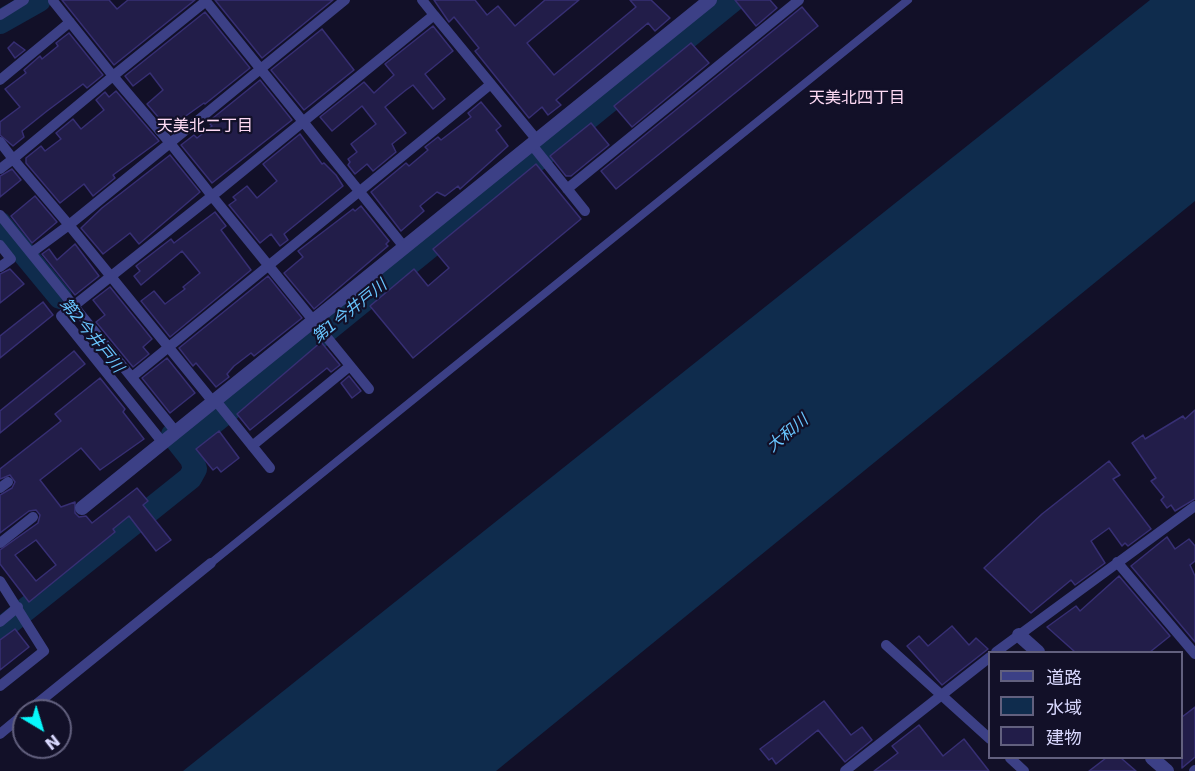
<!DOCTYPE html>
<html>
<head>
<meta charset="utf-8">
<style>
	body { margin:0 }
	#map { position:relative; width:1195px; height:771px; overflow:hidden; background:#121028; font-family:"DejaVu Sans","Noto Sans JP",sans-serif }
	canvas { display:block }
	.legend { position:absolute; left:988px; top:651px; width:195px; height:108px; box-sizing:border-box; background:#121028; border:2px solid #62607e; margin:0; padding:8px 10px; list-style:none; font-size:18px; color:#d9d8fe }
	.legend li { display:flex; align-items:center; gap:12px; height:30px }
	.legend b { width:30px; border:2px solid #62607e }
	.north { position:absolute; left:12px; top:699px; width:60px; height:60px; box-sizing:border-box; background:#121028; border:2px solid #62607e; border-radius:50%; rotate:142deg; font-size:16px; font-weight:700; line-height:24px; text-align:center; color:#d9d8fe }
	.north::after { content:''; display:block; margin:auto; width:21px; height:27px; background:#07f7fb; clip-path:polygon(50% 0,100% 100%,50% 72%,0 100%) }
</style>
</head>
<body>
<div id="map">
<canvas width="1195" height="771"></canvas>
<ul class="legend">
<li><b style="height:8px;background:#3c4086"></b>道路</li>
<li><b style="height:16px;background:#0f2c4d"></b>水域</li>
<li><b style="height:16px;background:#221d49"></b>建物</li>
</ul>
<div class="north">N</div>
</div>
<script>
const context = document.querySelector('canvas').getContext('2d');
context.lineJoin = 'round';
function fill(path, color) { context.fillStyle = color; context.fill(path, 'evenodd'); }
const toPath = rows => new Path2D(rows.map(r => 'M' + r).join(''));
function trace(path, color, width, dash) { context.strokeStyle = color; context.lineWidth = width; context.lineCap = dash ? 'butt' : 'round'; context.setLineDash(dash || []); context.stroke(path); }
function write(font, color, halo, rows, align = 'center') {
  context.font = font + ' "DejaVu Sans","Noto Sans JP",sans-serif'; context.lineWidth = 4.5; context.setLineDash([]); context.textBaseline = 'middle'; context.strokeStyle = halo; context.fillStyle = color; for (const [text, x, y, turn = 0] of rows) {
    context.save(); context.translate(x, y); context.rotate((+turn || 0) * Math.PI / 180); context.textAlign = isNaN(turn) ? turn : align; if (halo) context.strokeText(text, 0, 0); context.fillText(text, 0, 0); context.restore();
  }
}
const water = toPath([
	[1150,0,1195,0,1195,201,496,771,183,771]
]);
const river = toPath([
	[0,22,39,0],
	[0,224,60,297],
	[183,447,733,0],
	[0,630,190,478,195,469,192,459,173,435]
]);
const building = toPath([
	[62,0,109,0,117,9,128,0,195,0,114,65,62,0],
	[215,0,333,0,262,58,215,0],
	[434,0,475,0,487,15,498,6,515,26,545,0,579,0,527,43,554,75,636,7,630,0,651,0,670,18,655,31,648,23,556,100,561,105,548,115,542,107,529,118,475,51,479,48,454,17,449,22,434,0],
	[735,0,770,0,777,8,756,26,735,0],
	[802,7,818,26,616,189,601,171,802,7],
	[205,12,250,68,205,104,204,103,183,118,185,121,171,132,147,104,163,90,150,73,133,86,125,76,205,12],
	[433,26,453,51,425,74,445,99,433,109,413,85,406,90,385,107,406,133,392,144,396,152,373,171,367,164,355,174,348,165,350,162,348,159,357,152,351,144,376,124,362,106,332,131,320,117,364,82,374,93,394,75,385,64,433,26],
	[322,29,354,70,304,110,271,70,322,29],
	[69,33,103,75,87,88,83,84,47,111,22,131,24,137,13,146,0,135,0,122,20,107,5,89,26,73,24,70,40,56,42,59,58,46,56,43,69,33],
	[14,42,25,50,15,58,8,48,14,42],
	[691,43,709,63,632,127,614,106,691,43],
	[260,80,292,120,212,183,181,145,194,135,197,138,212,126,210,124,215,120,213,118,260,80],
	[116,91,159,141,113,175,115,178,93,196,84,184,60,203,26,163,26,158,41,146,45,151,61,139,56,133,73,119,81,129,104,110,96,100,105,92,109,97,116,91],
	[481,102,501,126,496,130,508,146,460,189,458,186,445,196,437,192,420,206,424,211,401,231,371,192,406,163,409,166,428,150,425,147,438,137,441,140,471,117,468,113,481,102],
	[591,123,609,145,571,176,566,176,550,156,591,123],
	[300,134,322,164,324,163,336,175,343,186,284,234,288,240,280,246,271,234,260,243,229,205,236,200,233,197,247,186,257,198,277,181,263,164,300,134],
	[170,155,200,192,139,244,130,233,103,254,81,228,102,208,170,155],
	[536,164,581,219,413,358,370,306,414,269,428,286,449,268,433,249,536,164],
	[12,169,21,180,0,197,0,176,12,169],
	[35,196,57,222,32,243,11,216,35,196],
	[361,206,389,241,386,244,388,246,314,309,284,273,303,257,298,251,353,209,355,211,361,206],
	[215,212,226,226,221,230,251,270,170,337,141,301,154,291,165,304,185,289,183,287,200,273,182,251,141,285,134,276,140,271,136,266,171,239,174,243,215,212],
	[75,244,99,276,75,295,42,254,49,249,57,260,75,244],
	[10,269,24,284,0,303,0,274,10,269],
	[268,276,302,318,254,356,251,353,234,366,227,374,229,377,216,387,196,363,193,366,179,348,268,276],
	[110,287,152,339,143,347,149,354,133,367,96,322,105,315,93,300,110,287],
	[43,302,53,315,0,358,0,336,43,302],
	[321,342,340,365,331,372,327,368,250,430,237,414,321,342],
	[74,351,85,364,0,433,0,411,74,351],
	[167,358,195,393,170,413,142,378,167,358],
	[349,376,361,391,352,398,341,383,349,376],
	[100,378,125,409,123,412,144,439,100,470,81,448,40,480,61,507,75,502,75,513,79,517,86,516,92,523,137,488,148,501,143,505,171,540,156,551,129,516,113,529,115,532,29,602,0,564,0,550,38,523,40,515,36,510,29,511,0,533,0,495,12,488,15,482,10,475,0,479,0,469,61,421,55,414,100,378],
	[36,540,56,565,36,581,15,555,36,540],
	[1195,410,1195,499,1175,511,1171,505,1167,508,1161,500,1164,497,1151,481,1156,478,1132,443,1143,435,1145,439,1183,416,1185,419,1195,410],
	[219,431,239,458,221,472,217,467,213,470,196,449,219,431],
	[1109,461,1120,475,1113,479,1151,529,1128,546,1125,543,1122,546,1109,528,1091,541,1105,563,1075,585,1071,580,1031,613,984,568,1042,514,1109,461],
	[1167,537,1175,549,1189,539,1195,546,1195,561,1190,565,1195,576,1195,642,1131,566,1167,537],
	[1119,576,1170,636,1150,652,1075,652,1047,627,1076,606,1080,611,1119,576],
	[952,626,969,645,976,638,988,649,942,685,907,646,919,636,928,646,952,626],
	[15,629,29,647,0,670,0,640,15,629],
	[824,701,851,735,862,727,872,740,845,762,818,730,776,764,772,758,769,760,760,749,824,701],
	[1195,707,1195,757,1182,768,1182,717,1195,707],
	[919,725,943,756,964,739,989,771,874,771,898,753,892,746,919,725],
	[1106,758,1121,758,1136,771,1089,771,1106,758]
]);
const pedestrian = toPath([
	[211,563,908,0]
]);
const minor = toPath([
	[205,0,405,248],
	[53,1,113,76,206,1],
	[0,15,24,0],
	[434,15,537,140],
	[0,80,70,22],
	[0,142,13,159,113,76,170,143,345,0],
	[532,145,585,211],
	[0,169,13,159,69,225,170,143,212,196,434,15,422,0],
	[567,189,799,0],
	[0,215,176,432],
	[0,245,11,259,0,267],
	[31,253,69,225,214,403],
	[132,377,491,84],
	[216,401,270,468],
	[163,443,61,316,212,196,369,389],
	[252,446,350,366],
	[0,488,8,482],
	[0,543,33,517],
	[1117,562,1195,654],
	[0,581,44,651,0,686],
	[0,622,18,607],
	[886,645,990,739],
	[996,652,1195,506],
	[28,711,211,563],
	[0,734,24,714],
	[1010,758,1024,771],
	[845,771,990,657],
	[1194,771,1195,770]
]);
const tertiary = toPath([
	[82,508,710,0],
	[1019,635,1038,652],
	[1152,758,1167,771]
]);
const neighbourhoodNames = [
	["天美北四丁目",857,99],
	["天美北二丁目",205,127]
];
const waterNames = [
	["第1今井戸川",350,312,-39],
	["第2今井戸川",91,336,51],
	["大和川",788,434,-40]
];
fill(water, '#0f2c4d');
trace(river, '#0f2c4d', 24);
fill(building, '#221d49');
trace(building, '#372f74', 1.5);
trace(pedestrian, '#3c4086', 8);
trace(minor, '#3c4086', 10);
trace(tertiary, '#3c4086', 14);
write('16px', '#fedaf4', '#121028', neighbourhoodNames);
write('italic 16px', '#68c4fd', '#121028', waterNames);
</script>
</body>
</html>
